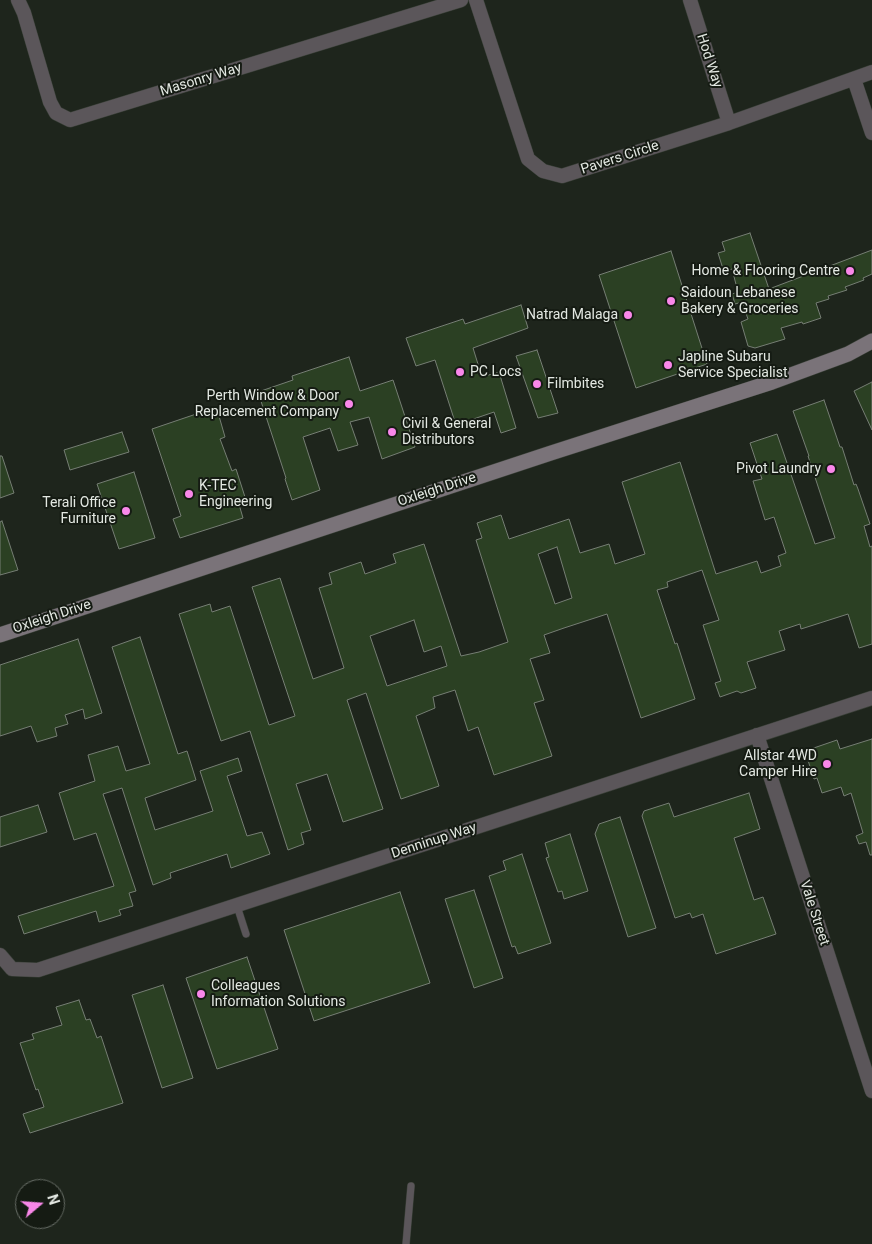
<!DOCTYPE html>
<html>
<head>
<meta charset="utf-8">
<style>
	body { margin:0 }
	#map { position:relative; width:872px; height:1244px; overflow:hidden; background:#1e251c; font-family:Roboto,sans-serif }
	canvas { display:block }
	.north { position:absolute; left:15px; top:1179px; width:50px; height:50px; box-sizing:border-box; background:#151b13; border:1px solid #676d66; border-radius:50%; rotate:72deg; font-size:14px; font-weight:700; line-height:20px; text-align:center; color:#e3e8e2 }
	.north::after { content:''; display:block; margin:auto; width:18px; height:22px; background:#f987e9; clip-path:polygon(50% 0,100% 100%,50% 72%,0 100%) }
</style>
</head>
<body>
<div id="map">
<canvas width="872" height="1244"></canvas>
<div class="north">N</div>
</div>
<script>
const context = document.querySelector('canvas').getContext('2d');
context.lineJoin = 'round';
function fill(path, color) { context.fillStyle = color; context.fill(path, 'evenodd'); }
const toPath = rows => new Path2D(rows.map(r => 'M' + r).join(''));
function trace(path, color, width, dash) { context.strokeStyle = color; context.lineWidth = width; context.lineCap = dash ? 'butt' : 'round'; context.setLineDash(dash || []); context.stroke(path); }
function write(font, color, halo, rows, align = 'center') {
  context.font = font + ' Roboto,sans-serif'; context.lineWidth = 4; context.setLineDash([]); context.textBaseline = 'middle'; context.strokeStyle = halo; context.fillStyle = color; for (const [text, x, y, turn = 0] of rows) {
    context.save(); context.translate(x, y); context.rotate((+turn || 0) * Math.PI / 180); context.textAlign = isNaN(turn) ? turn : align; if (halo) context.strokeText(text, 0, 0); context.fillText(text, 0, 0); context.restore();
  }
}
const building = toPath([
	[750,233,769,289,872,250,872,274,863,278,864,280,845,287,847,290,828,296,829,299,816,303,821,318,803,324,802,322,781,328,785,339,755,348,748,346,741,322,748,319,742,302,735,304,732,294,738,292,732,269,724,272,718,253,725,251,722,242,750,233],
	[671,251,707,364,636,388,599,275,671,251],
	[521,305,528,328,473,348,482,377,499,372,516,428,501,433,494,412,456,425,435,360,416,366,406,338,463,319,465,324,521,305],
	[537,350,558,413,538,418,516,356,537,350],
	[349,357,360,391,393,380,415,447,382,459,369,417,350,422,358,445,338,451,330,428,303,437,320,490,292,500,285,479,286,478,258,392,293,380,292,376,349,357],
	[872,382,872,430,854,391,872,382],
	[824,400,840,447,842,447,854,485,856,484,858,489,870,524,864,526,870,547,872,546,872,644,859,648,848,614,801,629,800,624,779,631,785,650,747,662,756,688,741,693,737,691,720,697,715,683,721,681,703,625,719,620,702,570,667,582,668,587,657,590,675,644,677,643,695,699,641,718,607,614,564,628,544,635,550,653,530,659,544,700,534,703,552,756,494,775,478,727,468,731,455,690,433,697,435,708,416,716,439,786,401,799,366,693,347,700,383,809,343,822,327,774,296,784,311,830,301,833,304,844,288,850,250,731,221,741,179,614,210,604,212,612,230,606,269,725,295,716,252,587,280,578,313,679,344,668,319,588,332,584,329,573,361,562,365,574,396,563,393,554,424,544,461,656,479,652,508,642,476,540,482,538,477,523,501,515,509,539,569,519,580,553,609,544,615,564,645,554,622,482,680,462,716,574,757,561,761,573,781,566,778,556,786,553,774,517,765,520,753,481,762,479,750,443,777,434,815,544,835,538,808,456,809,456,793,411,824,400],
	[557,547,572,598,555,604,538,554,557,547],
	[414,620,424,652,441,646,447,666,387,686,370,636,414,620],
	[211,409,214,418,219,416,225,437,220,439,232,471,236,469,245,497,238,501,243,518,180,538,173,519,181,516,152,429,211,409],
	[122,432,129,452,70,470,64,450,122,432],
	[0,456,2,456,14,493,0,498,0,456],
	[134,472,155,538,119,549,97,484,134,472],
	[2,521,18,570,0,575,0,522,2,521],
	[140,637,178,754,187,751,196,780,145,798,155,830,213,811,200,771,238,758,242,771,227,776,247,836,262,832,270,854,231,868,227,854,170,873,171,878,153,885,122,788,103,794,136,891,129,893,133,906,119,910,121,915,99,922,96,911,24,934,18,916,114,886,96,833,74,840,59,793,95,781,88,755,118,746,126,771,150,764,112,647,140,637],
	[78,639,102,713,85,719,83,709,65,715,68,724,55,728,57,736,37,742,31,726,0,736,0,665,78,639],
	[872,739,872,855,870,855,866,842,859,844,856,836,863,833,851,793,844,796,841,787,822,793,817,778,814,779,805,751,837,740,840,749,872,739],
	[749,793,760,829,734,838,754,900,763,897,776,934,716,954,703,914,692,918,690,913,675,918,642,816,644,811,669,803,674,817,749,793],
	[38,805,47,832,0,847,0,817,38,805],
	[620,817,656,928,628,937,595,834,599,824,620,817],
	[570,834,588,891,564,899,562,891,558,892,546,858,549,857,545,843,570,834],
	[522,854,551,943,518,954,515,946,512,947,489,876,506,870,503,861,522,854],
	[474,890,503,978,474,988,445,899,474,890],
	[400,892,430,983,314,1021,284,930,400,892],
	[247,957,278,1049,217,1069,186,978,247,957],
	[163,985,193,1078,162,1088,132,995,163,985],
	[79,1000,86,1020,90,1019,97,1038,101,1036,123,1103,30,1133,23,1114,44,1107,38,1089,36,1090,20,1043,34,1039,32,1034,62,1025,56,1007,79,1000]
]);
const lane = toPath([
	[237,906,246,934],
	[406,1244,411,1186]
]);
const street = toPath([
	[18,0,24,13,50,102,56,113,70,120,461,0],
	[476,0,528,159,543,171,562,176,729,123,872,72],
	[690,0,729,123],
	[854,79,872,133],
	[757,735,872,1091],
	[0,955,12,969,38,970,872,698]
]);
const secondary = toPath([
	[0,635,551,453,772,382,848,354,872,341]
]);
const markers = [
	[850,271,5,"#f987e9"],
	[671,301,5,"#f987e9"],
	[628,315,5,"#f987e9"],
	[668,365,5,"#f987e9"],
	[460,372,5,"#f987e9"],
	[537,384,5,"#f987e9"],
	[349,404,5,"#f987e9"],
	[392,432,5,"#f987e9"],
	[831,469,5,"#f987e9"],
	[189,494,5,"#f987e9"],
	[126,511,5,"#f987e9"],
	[827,764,5,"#f987e9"],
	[201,994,5,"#f987e9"]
];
const streetNames = [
	["Hod Way",709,61,72],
	["Masonry Way",201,80,-17],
	["Pavers Circle",620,158,-18],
	["Oxleigh Drive",437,490,-18],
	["Oxleigh Drive",52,617,-18],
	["Denninup Way",434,841,-18],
	["Vale Street",814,913,72]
];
const poiNames = [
	["Home & Flooring Centre",840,271,"right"],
	["Saidoun Lebanese",681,293],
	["Bakery & Groceries",681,309],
	["Natrad Malaga",618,315,"right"],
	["Japline Subaru",678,357],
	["Service Specialist",678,373],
	["PC Locs",470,372],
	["Filmbites",547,384],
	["Perth Window & Door",339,396,"right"],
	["Replacement Company",339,412,"right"],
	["Civil & General",402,424],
	["Distributors",402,440],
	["Pivot Laundry",821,469,"right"],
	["K-TEC",199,486],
	["Engineering",199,502],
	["Terali Office",116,503,"right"],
	["Furniture",116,519,"right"],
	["Allstar 4WD",817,756,"right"],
	["Camper Hire",817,772,"right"],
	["Colleagues",211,986],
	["Information Solutions",211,1002]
];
fill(building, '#2b4023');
trace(building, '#767e74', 1);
trace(lane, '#3a4038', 8);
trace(street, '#3a4038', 15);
trace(secondary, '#3a4038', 16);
trace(lane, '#5b565a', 7);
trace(street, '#5b565a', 14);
trace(secondary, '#7a7379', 15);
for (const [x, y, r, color] of markers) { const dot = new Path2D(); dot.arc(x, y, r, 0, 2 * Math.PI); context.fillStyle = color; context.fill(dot); trace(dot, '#151b13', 2); }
write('14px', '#e3e8e2', '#151b13', streetNames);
write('14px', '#e3e8e2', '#151b13', poiNames, 'left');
</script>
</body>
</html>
